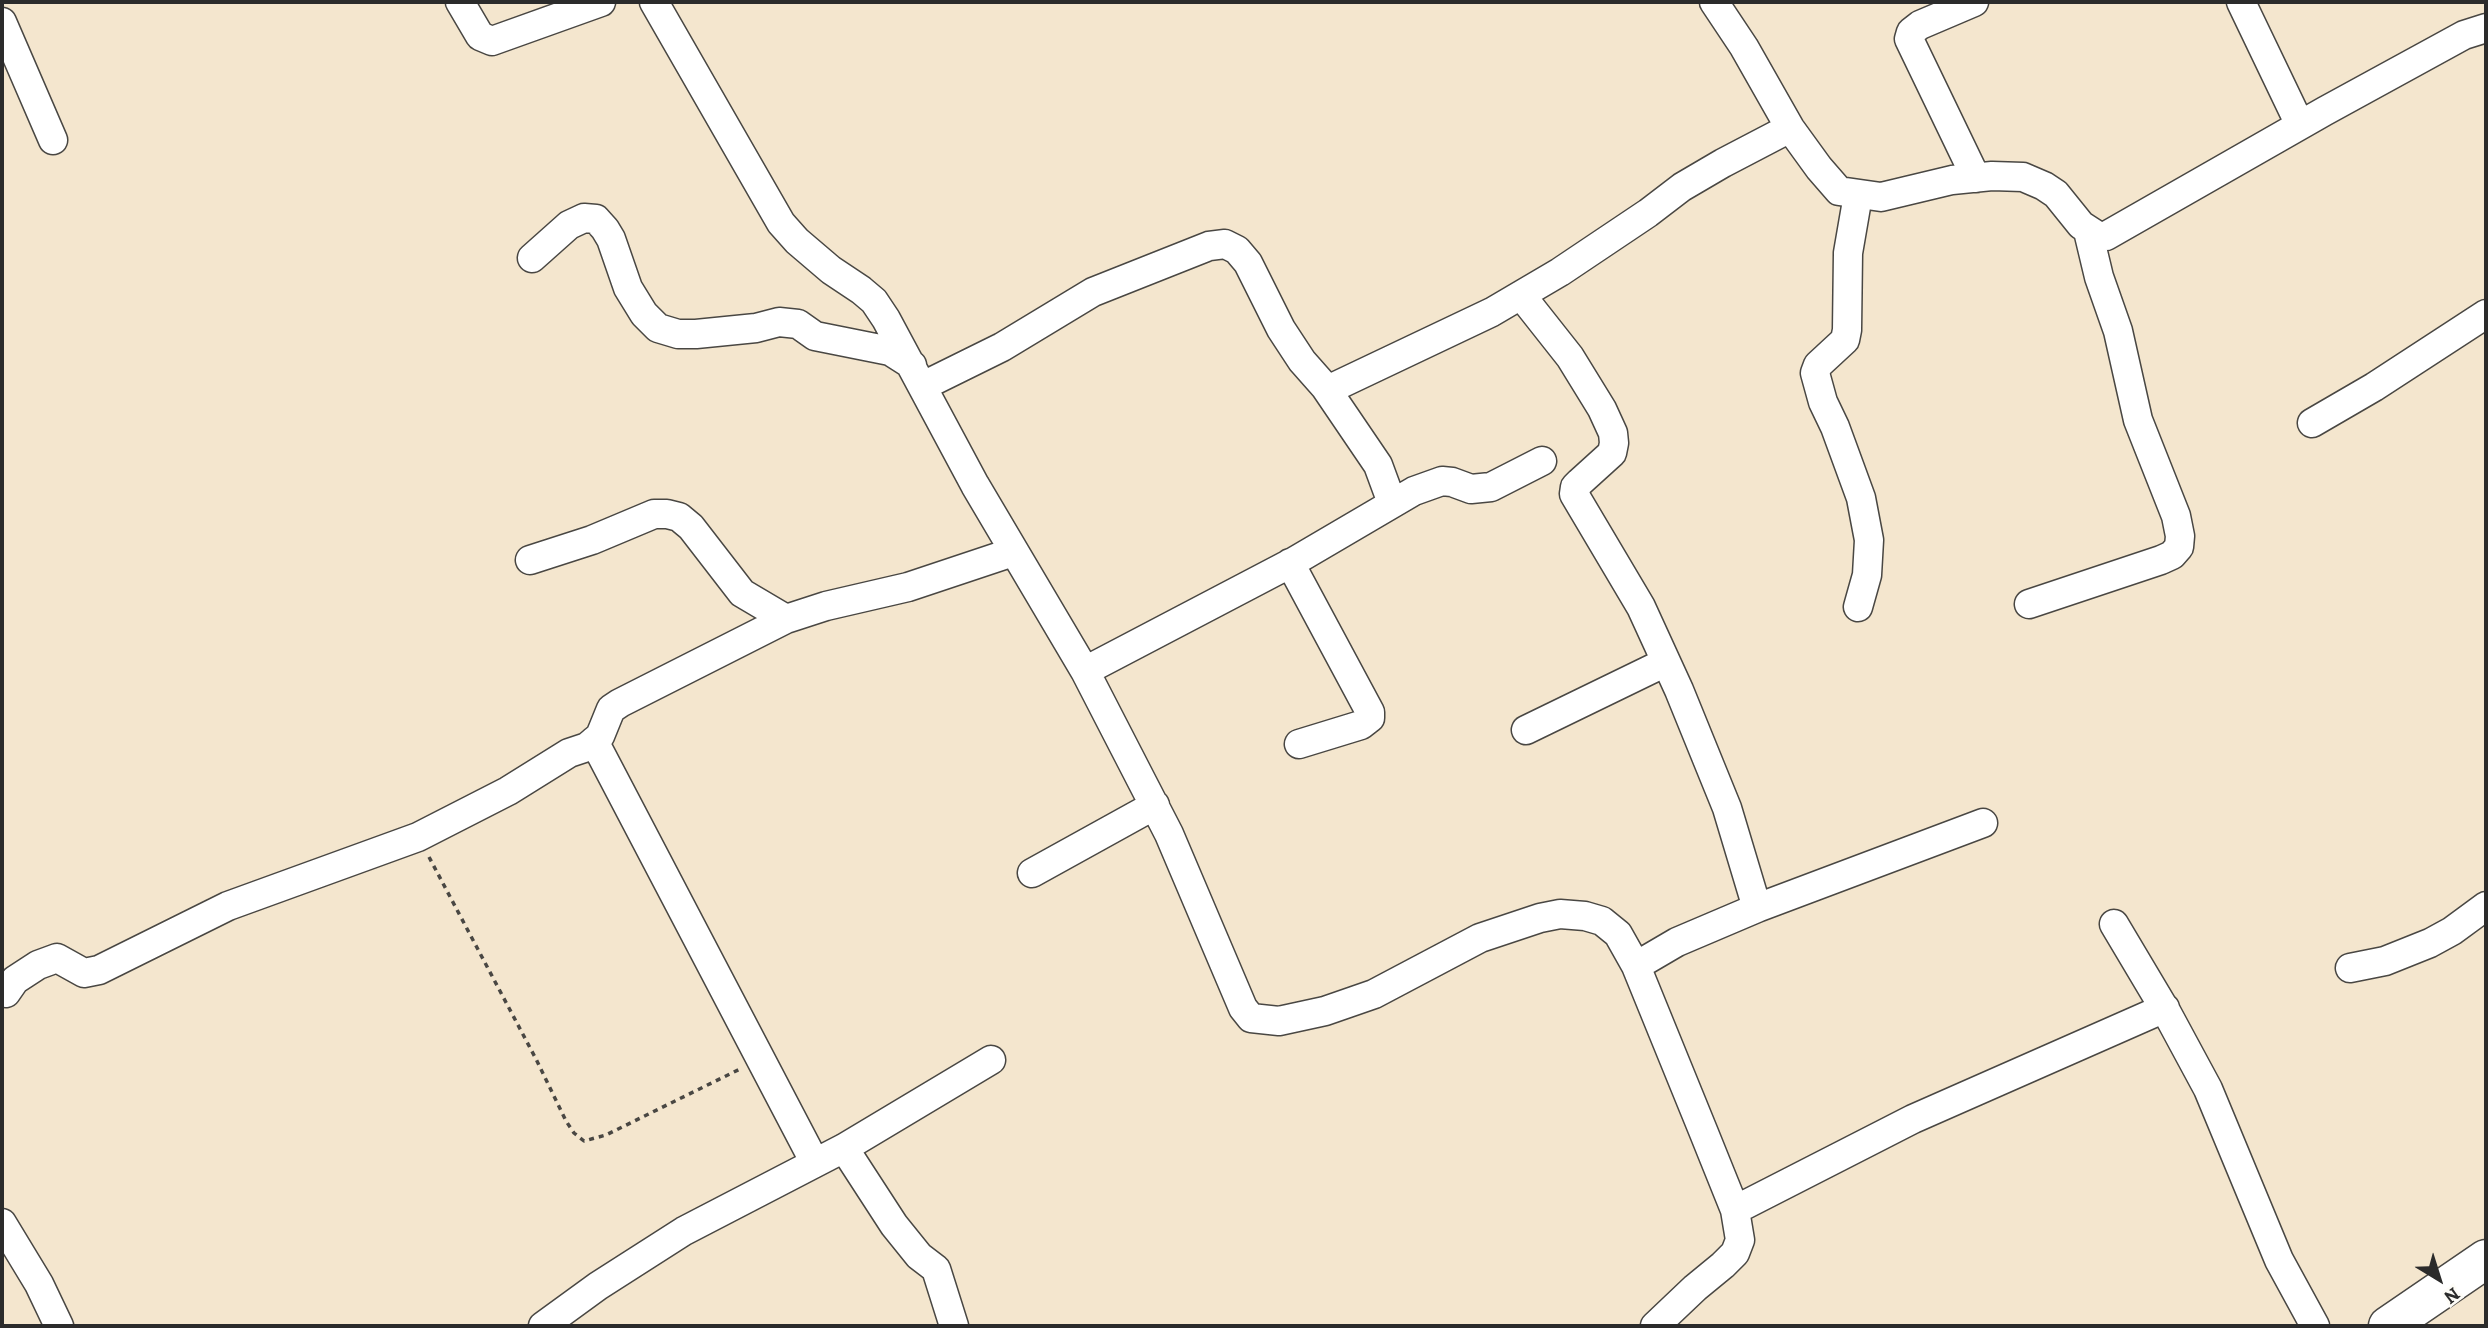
<!DOCTYPE html>
<html>
<head>
<meta charset="utf-8">
<style>
	body { margin:0 }
	#map { position:relative; width:2488px; height:1328px; overflow:hidden; background:#f4e6ce; font-family:Alegreya,serif }
	canvas { display:block }
	.frame { position:absolute; inset:0; border:4px solid #2b2b2b; pointer-events:none }
	.north { position:absolute; left:2404px; top:1244px; width:70px; height:70px; -webkit-text-stroke:5px #fdfcf7; paint-order:stroke; rotate:142deg; font-size:19px; font-weight:700; line-height:28px; text-align:center; color:#2b2b2b }
	.north::after { content:''; display:block; margin:auto; width:24px; height:32px; background:#2b2b2b; clip-path:polygon(50% 0,100% 100%,50% 72%,0 100%) }
</style>
</head>
<body>
<div id="map">
<canvas width="2488" height="1328"></canvas>
<div class="frame"></div>
<div class="north">N</div>
</div>
<script>
const context = document.querySelector('canvas').getContext('2d');
context.lineJoin = 'round';
const toPath = rows => new Path2D(rows.map(r => 'M' + r).join(''));
function trace(path, color, width, dash) { context.strokeStyle = color; context.lineWidth = width; context.lineCap = dash ? 'butt' : 'round'; context.setLineDash(dash || []); context.stroke(path); }
const path = toPath([
	[429,857,536,1059,566,1121,574,1133,584,1141,606,1135,740,1069]
]);
const minor = toPath([
	[460,2,480,36,492,41,601,2],
	[654,2,781,223,797,241,831,270,861,290,874,301,886,319,975,485,1085,671,1169,834,1243,1008,1251,1018,1279,1021,1325,1011,1374,994,1480,938,1540,918,1560,914,1585,916,1602,921,1618,934,1636,966,1704,1133,1735,1210,1740,1240,1735,1253,1723,1265,1695,1288,1655,1326],
	[1714,2,1744,47,1790,128,1819,168,1839,191,1881,197,1952,180,1992,176,2023,177,2044,186,2056,194,2081,225,2098,236,2106,236,2325,111,2464,35,2486,28],
	[1974,2,1920,25,1911,32,1909,39,1976,178],
	[2241,2,2300,125],
	[2,22,53,140],
	[532,258,569,225,584,218,596,219,605,229,611,239,628,288,644,314,658,328,678,334,696,334,756,328,779,322,798,324,815,336,890,351,912,365],
	[1521,295,1570,357,1602,409,1613,433,1614,443,1612,453,1580,482,1575,487,1574,494,1641,607,1679,690,1727,808,1757,908],
	[923,386,1002,347,1093,292,1209,246,1225,244,1237,250,1248,263,1281,329,1302,361,1325,387,1334,387,1492,312,1560,272,1648,213,1682,187,1723,163,1790,128],
	[1325,387,1378,465,1392,503],
	[2312,423,2374,387,2486,314],
	[530,560,592,540,654,514,667,514,679,517,691,527,742,593,786,619],
	[1290,563,1370,712,1370,718,1361,725,1299,744],
	[2029,604,2161,560,2172,555,2179,547,2180,536,2176,516,2138,420,2118,331,2099,277,2088,231],
	[1858,607,1867,575,1869,540,1861,498,1835,427,1823,402,1815,373,1818,365,1845,340,1847,330,1848,253,1858,195],
	[1085,671,1293,562,1414,491,1442,481,1452,482,1471,489,1491,487,1542,461],
	[1526,730,1666,662],
	[594,741,815,1163],
	[1032,873,1155,805],
	[2114,924,2167,1013,2208,1089,2279,1260,2315,1326],
	[1636,966,1677,942,1757,908,1983,823],
	[2350,968,2385,961,2430,943,2452,931,2486,906],
	[6,993,15,980,38,965,57,958,84,973,99,970,228,906,418,837,508,791,569,753,587,747,600,736,611,709,620,703,786,619,826,606,908,587,1013,552],
	[844,1148,894,1225,919,1256,936,1269,954,1326],
	[1735,1210,1913,1119,2165,1008],
	[2,1223,39,1284,59,1326],
	[543,1326,598,1286,684,1231,844,1148,991,1060]
]);
const highway = toPath([
	[2388,1326,2486,1259]
]);
trace(minor, '#494743', 31);
trace(highway, '#494743', 41);
trace(path, '#494743', 3.5, [5, 5]);
trace(minor, '#fff', 28);
trace(highway, '#fff', 38);
</script>
</body>
</html>
